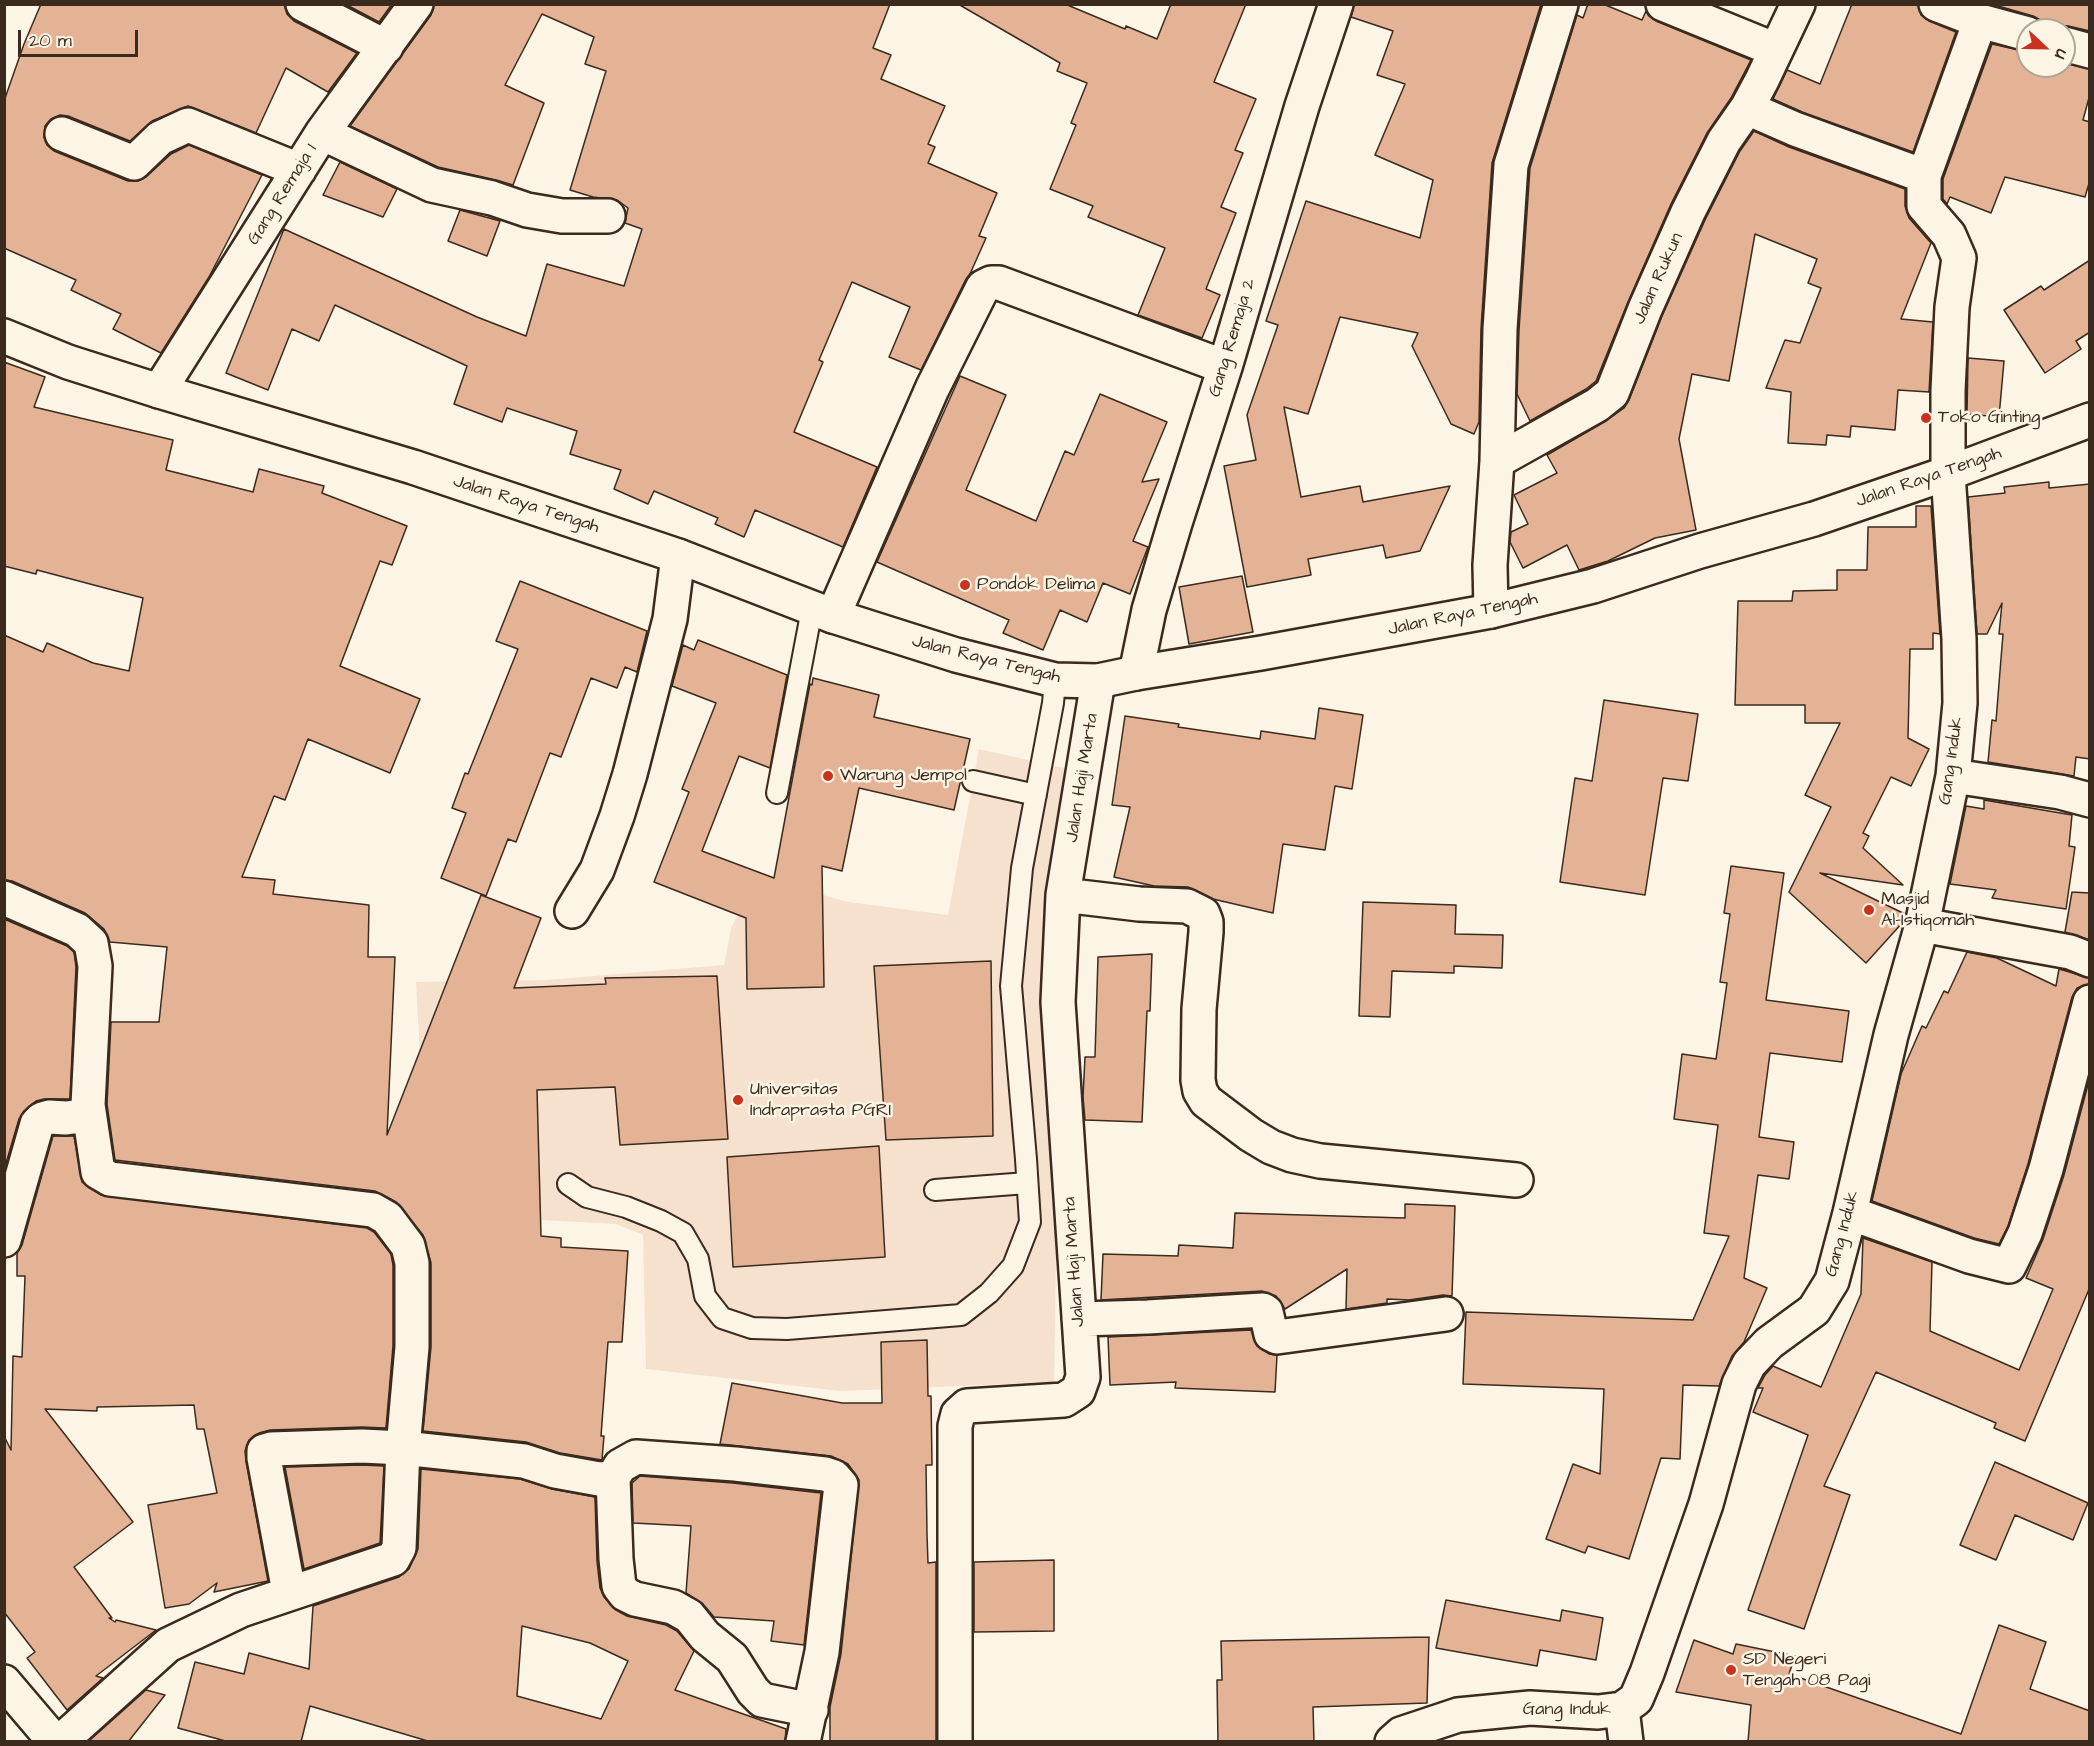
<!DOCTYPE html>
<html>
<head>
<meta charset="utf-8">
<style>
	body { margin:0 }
	#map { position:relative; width:2094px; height:1746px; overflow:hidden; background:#fcf5e5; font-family:"Architects Daughter",sans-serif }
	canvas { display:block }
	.frame { position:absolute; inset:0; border:6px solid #3b2a1e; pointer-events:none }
	.north { position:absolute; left:2016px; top:18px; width:60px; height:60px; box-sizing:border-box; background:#fcf5e5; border:2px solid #afa495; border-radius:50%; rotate:112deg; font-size:16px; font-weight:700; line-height:24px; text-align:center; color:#3b2a1e }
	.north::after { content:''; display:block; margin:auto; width:21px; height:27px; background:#c8321e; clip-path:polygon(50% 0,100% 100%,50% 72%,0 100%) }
	.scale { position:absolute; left:18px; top:30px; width:120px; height:27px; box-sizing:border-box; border:3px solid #3b2a1e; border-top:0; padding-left:8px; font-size:18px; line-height:21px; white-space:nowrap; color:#3b2a1e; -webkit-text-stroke:4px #fcf5e5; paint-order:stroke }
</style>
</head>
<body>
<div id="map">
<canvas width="2094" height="1746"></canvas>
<div class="frame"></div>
<div class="north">U</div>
<div class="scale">20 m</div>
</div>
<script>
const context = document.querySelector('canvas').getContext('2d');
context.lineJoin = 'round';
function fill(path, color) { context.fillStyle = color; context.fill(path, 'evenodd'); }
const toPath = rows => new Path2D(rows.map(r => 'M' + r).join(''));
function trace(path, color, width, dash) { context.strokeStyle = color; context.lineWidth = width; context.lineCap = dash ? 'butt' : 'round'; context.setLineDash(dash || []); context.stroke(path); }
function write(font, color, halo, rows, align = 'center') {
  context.font = font + ' "Architects Daughter",sans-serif'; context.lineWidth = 5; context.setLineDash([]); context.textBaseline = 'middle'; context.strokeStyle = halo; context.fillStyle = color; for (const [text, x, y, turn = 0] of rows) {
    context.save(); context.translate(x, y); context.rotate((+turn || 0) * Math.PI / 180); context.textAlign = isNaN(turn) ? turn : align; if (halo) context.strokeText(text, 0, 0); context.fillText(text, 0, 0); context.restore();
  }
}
const built = toPath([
	[979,749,1082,772,1051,987,1056,1256,1054,1382,841,1391,646,1369,643,1235,616,1224,429,1214,416,982,547,980,724,965,731,929,747,895,823,895,848,902,948,915]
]);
const building = toPath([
	[41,4,284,4,287,14,294,21,357,53,328,92,286,68,256,133,188,106,152,121,130,141,68,116,60,115,51,119,45,126,44,137,47,145,54,151,128,181,138,181,146,177,171,154,189,145,262,175,209,277,161,353,113,329,121,314,71,290,76,280,4,248,4,101,24,44,41,4],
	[345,4,392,4,379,22,345,4],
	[434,4,890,4,873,48,891,55,881,79,945,106,928,144,935,147,928,163,997,193,979,236,986,238,970,274,966,279,921,370,889,357,910,307,852,282,819,360,823,362,794,432,877,467,843,547,755,510,744,537,715,524,718,518,654,491,648,504,614,489,621,470,570,454,577,431,507,408,502,422,454,404,467,366,335,305,319,341,292,329,268,390,226,373,284,229,477,317,526,336,547,264,624,286,642,229,625,223,628,208,617,200,593,197,570,190,606,71,585,64,594,37,542,14,505,85,544,103,513,185,496,180,438,167,350,126,431,15,434,4],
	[958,4,1065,4,1125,29,1126,26,1157,39,1171,4,1246,4,1214,82,1256,99,1235,150,1243,153,1221,207,1236,213,1206,289,1220,295,1202,338,1138,315,1165,248,1088,217,1093,206,1050,189,1076,125,1071,123,1087,83,1057,71,1060,63,958,4],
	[1354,4,1541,4,1492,163,1481,329,1479,422,1474,434,1451,424,1412,346,1418,333,1340,317,1308,414,1284,407,1301,497,1360,486,1363,502,1450,486,1420,551,1386,558,1383,545,1308,559,1311,575,1247,587,1224,466,1256,460,1247,415,1278,325,1266,321,1306,201,1420,238,1433,180,1375,155,1405,84,1377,75,1393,31,1351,17,1354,4],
	[1588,4,1603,4,1642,20,1646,11,1649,16,1656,21,1751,60,1731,98,1707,133,1671,204,1628,302,1596,381,1586,389,1530,421,1517,394,1519,330,1530,168,1577,15,1583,18,1588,4],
	[1852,4,1918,4,1921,15,1929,21,1956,32,1913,152,1802,112,1773,99,1787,70,1820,84,1852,4],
	[1991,4,2090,4,2090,31,2068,26,2060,26,2052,30,2046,30,2042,21,2033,16,1991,4],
	[1992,44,2028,52,2028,66,2064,66,2064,63,2090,69,2090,94,2083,120,2090,122,2090,180,2085,197,2005,177,1991,213,1950,197,1947,204,1943,199,1943,179,1992,44],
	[1754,131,1789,147,1905,189,1905,206,1909,218,1931,243,1901,319,1933,322,1929,392,1898,390,1895,430,1851,426,1850,437,1827,435,1826,445,1788,443,1791,392,1766,388,1785,340,1800,343,1821,288,1808,283,1817,259,1755,234,1729,381,1692,374,1679,439,1696,530,1655,538,1608,561,1579,570,1567,545,1523,568,1510,542,1511,532,1528,524,1514,495,1557,473,1547,455,1606,421,1624,408,1629,400,1662,316,1705,220,1740,151,1754,131],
	[340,162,397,189,383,217,323,195,340,162],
	[460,210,500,221,487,256,448,241,460,210],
	[2090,260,2090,332,2076,341,2081,349,2045,373,2004,310,2041,286,2044,290,2090,260],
	[1968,358,2004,361,1999,417,1967,414,1968,358],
	[4,362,45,377,34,407,173,440,166,470,253,492,259,469,324,486,322,493,407,526,392,565,380,561,340,666,420,699,390,773,308,739,285,800,274,796,242,877,275,880,273,894,369,905,368,957,395,957,387,1135,481,895,541,918,514,988,606,984,605,978,717,976,728,1139,620,1145,615,1087,537,1090,541,1236,561,1238,561,1247,628,1251,622,1342,608,1342,601,1436,604,1436,602,1460,560,1453,526,1442,423,1431,431,1347,431,1263,423,1235,396,1202,375,1191,115,1160,107,1104,111,1022,159,1022,167,947,110,942,104,929,85,913,12,881,4,880,4,635,43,652,47,643,93,663,129,671,143,598,37,570,36,574,4,566,4,362],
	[960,376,1006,395,966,490,1036,521,1065,451,1074,455,1100,394,1167,422,1142,482,1159,479,1133,541,1148,547,1130,594,1103,583,1087,622,1060,610,1043,650,1003,633,1009,620,877,562,960,376],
	[2049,482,2049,488,2090,484,2090,759,2076,757,2074,776,1988,762,1992,720,1996,721,2003,634,1999,634,2002,603,1987,634,1977,634,1968,497,2005,493,2004,487,2049,482],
	[1916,506,1931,506,1940,634,1933,633,1933,649,1910,649,1908,738,1929,749,1911,786,1891,777,1863,833,1869,836,1863,848,1903,885,1820,873,1905,914,1903,922,1866,963,1789,892,1831,807,1805,795,1840,723,1805,723,1805,705,1735,705,1738,601,1792,601,1793,591,1837,590,1837,570,1867,570,1868,527,1916,527,1916,506],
	[1242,576,1253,632,1189,644,1179,587,1242,576],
	[520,581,647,631,637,672,625,667,617,688,591,678,561,757,550,753,516,842,508,839,486,896,441,878,466,813,452,808,465,773,468,774,518,649,496,641,520,581],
	[698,640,787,675,770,768,739,756,702,851,774,878,810,684,812,685,813,678,879,695,874,717,970,739,954,810,859,788,842,871,822,866,824,987,747,989,746,918,654,882,689,792,682,789,716,703,672,686,683,645,694,650,698,640],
	[1604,700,1698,714,1688,781,1663,778,1645,895,1560,882,1575,778,1592,781,1604,700],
	[1319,708,1363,715,1352,789,1335,786,1325,850,1283,844,1273,913,1213,899,1188,887,1154,886,1114,877,1130,807,1112,805,1125,716,1179,724,1178,727,1260,739,1261,731,1315,739,1319,708],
	[1984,800,2072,815,2069,846,2075,847,2066,909,1992,898,1996,890,1950,884,1966,806,1984,809,1984,800],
	[1731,866,1784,873,1766,1000,1849,1011,1842,1062,1770,1053,1759,1137,1794,1142,1789,1179,1758,1175,1744,1278,1767,1288,1744,1342,1732,1356,1719,1386,1683,1385,1680,1459,1661,1458,1629,1559,1588,1546,1585,1553,1546,1539,1573,1464,1600,1474,1604,1389,1463,1384,1466,1312,1693,1320,1729,1236,1704,1233,1718,1125,1674,1119,1682,1054,1716,1059,1727,983,1720,982,1730,914,1724,913,1731,866],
	[2072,892,2090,893,2090,940,2065,932,2072,892],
	[1363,902,1456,905,1455,934,1503,935,1502,968,1454,966,1454,973,1392,971,1390,1017,1359,1016,1363,902],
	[4,919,67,946,74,952,76,967,70,1099,44,1099,36,1101,24,1111,19,1119,4,1170,4,919],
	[1967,952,1997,958,2056,986,2059,969,2090,978,2090,984,2077,988,2072,997,2028,1164,2008,1226,1999,1244,1974,1238,1872,1201,1901,1074,1922,1026,1926,1028,1944,991,1948,993,1967,952],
	[1152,954,1150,1011,1147,1011,1142,1122,1085,1120,1083,1097,1085,1057,1095,1057,1098,957,1152,954],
	[991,961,993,1136,886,1140,874,966,991,961],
	[2090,1077,2090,1287,2025,1441,1994,1428,1996,1423,1876,1372,1824,1486,1850,1495,1804,1629,1748,1610,1808,1435,1753,1412,1763,1388,1758,1388,1765,1375,1773,1366,1821,1387,1861,1294,1863,1238,1932,1262,1930,1331,2019,1370,2053,1289,2026,1278,2043,1239,2064,1175,2090,1077],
	[53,1136,74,1136,82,1182,101,1195,367,1228,374,1232,391,1254,393,1265,393,1346,386,1428,361,1427,270,1430,259,1433,249,1440,245,1451,246,1461,268,1581,214,1592,217,1583,189,1604,165,1608,148,1505,217,1493,204,1429,197,1429,194,1405,97,1407,97,1411,45,1409,133,1522,74,1567,112,1618,109,1618,115,1622,116,1620,156,1630,96,1676,103,1678,67,1710,27,1658,35,1652,4,1612,4,1436,11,1450,13,1356,22,1357,25,1276,17,1276,17,1253,22,1245,53,1136],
	[879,1146,885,1257,733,1267,727,1157,879,1146],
	[1405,1204,1455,1206,1452,1296,1443,1295,1409,1300,1387,1299,1387,1303,1346,1309,1347,1269,1285,1309,1276,1296,1262,1291,1101,1300,1103,1254,1178,1256,1179,1245,1233,1248,1235,1213,1405,1218,1405,1204],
	[1251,1330,1257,1346,1269,1354,1277,1355,1275,1392,1175,1388,1176,1382,1110,1385,1108,1337,1251,1330],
	[927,1340,928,1396,931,1396,932,1465,926,1465,927,1534,928,1563,936,1562,936,1742,830,1742,830,1707,841,1654,859,1480,848,1464,831,1456,720,1444,732,1383,842,1403,882,1403,881,1342,927,1340],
	[1995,1462,2088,1503,2073,1540,2015,1515,1996,1560,1960,1545,1995,1462],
	[362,1465,384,1466,380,1543,304,1569,285,1467,362,1465],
	[421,1469,520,1479,552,1489,595,1497,597,1561,600,1588,604,1597,616,1610,627,1616,666,1625,677,1631,694,1651,675,1690,786,1729,785,1742,431,1742,310,1706,301,1742,229,1742,178,1728,195,1662,244,1674,249,1653,309,1669,313,1606,399,1577,409,1569,418,1549,421,1469],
	[522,1626,590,1643,628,1661,601,1719,517,1696,522,1626],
	[640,1476,733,1483,821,1493,804,1645,771,1641,774,1621,714,1617,703,1604,686,1593,691,1526,633,1523,632,1483,640,1476],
	[1054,1560,1054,1631,974,1632,974,1562,1054,1560],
	[1446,1600,1560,1621,1562,1610,1603,1618,1596,1660,1540,1650,1537,1666,1436,1648,1446,1600],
	[1999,1625,2046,1642,2030,1689,2090,1711,2090,1742,1748,1742,1751,1705,1676,1692,1694,1640,1733,1654,1736,1644,1795,1656,1789,1674,1961,1734,1999,1625],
	[1429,1637,1427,1703,1313,1707,1314,1742,1218,1742,1217,1680,1222,1680,1221,1641,1429,1637],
	[146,1690,165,1695,128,1742,91,1742,90,1740,146,1690]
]);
const lane = toPath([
	[973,781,1036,795],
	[777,793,812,609],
	[568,1184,587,1197,626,1207,661,1221,683,1233,698,1259,705,1296,722,1318,752,1328,787,1329,961,1315,989,1293,1013,1266,1030,1222,1026,1159,1011,986,1022,868,1053,703,1055,680],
	[935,1190,1027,1183]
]);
const street = toPath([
	[303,4,386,47],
	[1663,4,1776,50],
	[1936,4,1980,21,2028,34],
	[2064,44,2090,51],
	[1747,108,1795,129,1924,176,1980,21],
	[322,133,432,185,492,198,527,210,562,216,608,216],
	[62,134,134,163,160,138,188,125,299,170],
	[159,391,322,133,416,4],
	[1497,461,1500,329,1511,165,1561,4],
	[1491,611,1490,565,1497,461,1597,405,1612,393,1645,309,1688,212,1724,141,1747,108,1762,80,1798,4],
	[833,616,932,389,983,287,991,283,999,283,1225,367],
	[1136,673,1149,610,1175,523,1225,367,1302,106,1336,4],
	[1953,776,2060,792,2090,800],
	[1063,895,1139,904,1187,906,1203,914,1206,922,1206,932,1199,1009,1198,1080,1200,1091,1206,1101,1251,1135,1271,1147,1292,1155,1320,1161,1516,1180],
	[4,898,77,930,91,943,95,966,88,1105,98,1172,110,1179,373,1210,387,1218,408,1246,412,1263,412,1347,403,1448,399,1548,393,1559,241,1610,168,1645,60,1742],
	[572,911,597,870,617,816,630,774,670,619,678,556],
	[1922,925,2070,952,2090,960],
	[1850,1213,1969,1256,2009,1266,2025,1233,2046,1169,2090,1002],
	[4,1240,37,1124,42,1119,49,1117,66,1118,89,1115],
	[1079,1319,1148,1317,1263,1310,1266,1312,1271,1334,1277,1337,1446,1314],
	[613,1478,616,1559,619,1586,625,1594,635,1599,673,1607,689,1616,705,1636,732,1658,753,1691,762,1700,811,1710],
	[289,1592,264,1458,264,1451,271,1449,362,1446,403,1448,524,1461,555,1471,599,1479,613,1478,620,1466,636,1457,735,1464,825,1474,834,1477,841,1485,822,1652,803,1742],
	[4,1682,55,1742],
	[1622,1709,1626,1742],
	[955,1742,955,1426,958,1414,967,1406,1064,1400,1078,1391,1083,1377,1058,1002,1063,895,1098,681],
	[1392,1742,1401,1734,1458,1715,1530,1708,1598,1712,1622,1709,1636,1699,1647,1673,1706,1504,1739,1384,1749,1364,1769,1343,1814,1310,1832,1281,1850,1213,1891,1035,1922,925,1953,776,1960,703,1959,639,1948,473,1948,391,1952,307,1959,258,1949,235,1924,206,1924,176]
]);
const secondary = toPath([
	[4,336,68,362,159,391,413,467,678,556,833,616,956,655,1055,680,1098,681,1136,673,1261,653,1491,611,1593,586,1700,551,1814,519,1954,471,2090,420]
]);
const markers = [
	[1926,418,6,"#c8321e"],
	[965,585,6,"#c8321e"],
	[828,776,6,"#c8321e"],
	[1869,910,6,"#c8321e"],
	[738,1100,6,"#c8321e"],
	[1731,1670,6,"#c8321e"]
];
const streetNames = [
	["Gang Remaja 1",283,195,-58],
	["Jalan Rukun",1659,279,-66],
	["Gang Remaja 2",1233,338,-73],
	["Jalan Raya Tengah",1929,478,-19],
	["Jalan Raya Tengah",526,505,18],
	["Jalan Raya Tengah",1463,615,-12],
	["Jalan Raya Tengah",986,660,14],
	["Gang Induk",1952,761,-82],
	["Jalan Haji Marta",1083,778,-81],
	["Gang Induk",1843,1234,-75],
	["Jalan Haji Marta",1075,1262,-94],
	["Gang Induk",1567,1710]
];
const poiNames = [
	["Toko Ginting",1938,418],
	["Pondok Delima",977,585],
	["Warung Jempol",840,776],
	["Masjid",1881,900],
	["Al-Istiqomah",1881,921],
	["Universitas",750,1090],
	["Indraprasta PGRI",750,1111],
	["SD Negeri",1743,1660],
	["Tengah 08 Pagi",1743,1681]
];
fill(built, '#f5e1cd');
fill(building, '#e4b395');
trace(building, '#3b2a1e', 1.5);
trace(lane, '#3b2a1e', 24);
trace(street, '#3b2a1e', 38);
trace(secondary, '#3b2a1e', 38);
trace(lane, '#fcf5e5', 20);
trace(street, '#fcf5e5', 33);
trace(secondary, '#fcf5e5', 33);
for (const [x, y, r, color] of markers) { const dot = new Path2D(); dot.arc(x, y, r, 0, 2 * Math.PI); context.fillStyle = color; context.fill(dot); trace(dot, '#fcf5e5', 2); }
write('18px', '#3b2a1e', '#fcf5e5', streetNames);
write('18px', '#3b2a1e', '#fcf5e5', poiNames, 'left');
</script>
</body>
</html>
